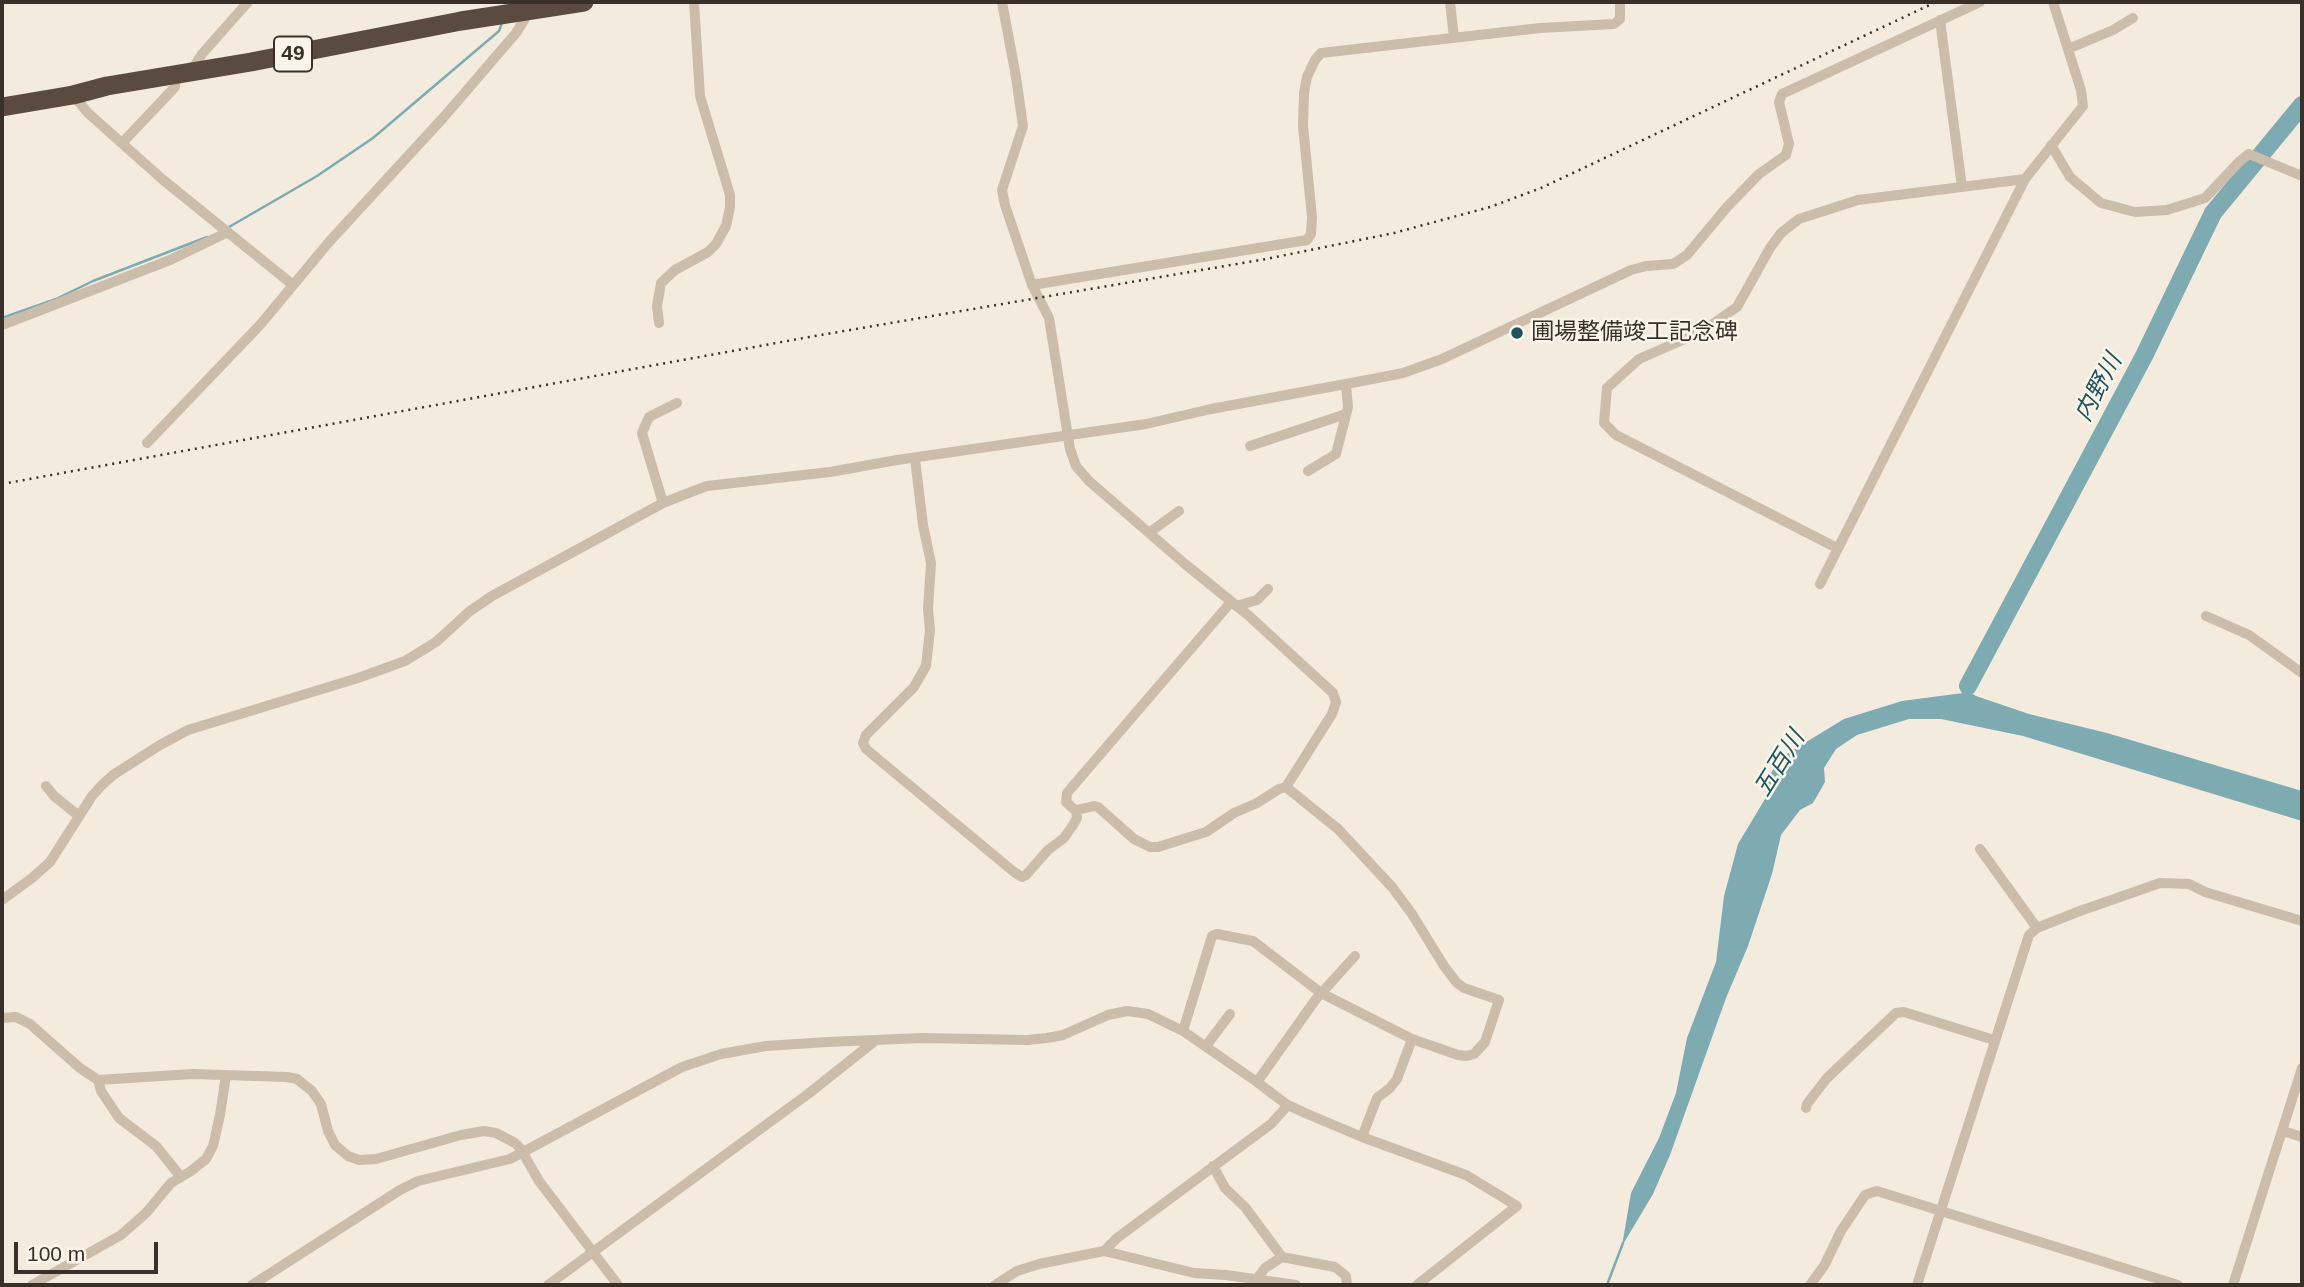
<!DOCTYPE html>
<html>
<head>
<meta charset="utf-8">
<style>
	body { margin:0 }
	#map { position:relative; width:2304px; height:1287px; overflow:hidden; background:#f3ebde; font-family:Arial,sans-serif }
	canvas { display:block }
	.frame { position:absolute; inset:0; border:4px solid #393029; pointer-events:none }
	.scale { position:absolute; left:14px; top:1242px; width:144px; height:32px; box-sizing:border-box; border:4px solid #393029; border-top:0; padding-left:9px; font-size:21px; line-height:24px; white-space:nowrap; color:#393029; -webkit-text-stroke:5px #faf5eb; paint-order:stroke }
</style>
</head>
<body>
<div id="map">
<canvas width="2304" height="1287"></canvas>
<div class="frame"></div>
<div class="scale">100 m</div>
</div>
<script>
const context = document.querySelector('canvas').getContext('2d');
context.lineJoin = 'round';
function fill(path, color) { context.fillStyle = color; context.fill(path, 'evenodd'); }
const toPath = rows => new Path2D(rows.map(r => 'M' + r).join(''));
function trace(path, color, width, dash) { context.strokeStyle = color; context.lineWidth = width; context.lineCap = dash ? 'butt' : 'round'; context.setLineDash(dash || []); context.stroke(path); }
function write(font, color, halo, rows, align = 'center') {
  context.font = font + ' Arial,"Noto Sans JP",sans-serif'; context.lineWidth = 5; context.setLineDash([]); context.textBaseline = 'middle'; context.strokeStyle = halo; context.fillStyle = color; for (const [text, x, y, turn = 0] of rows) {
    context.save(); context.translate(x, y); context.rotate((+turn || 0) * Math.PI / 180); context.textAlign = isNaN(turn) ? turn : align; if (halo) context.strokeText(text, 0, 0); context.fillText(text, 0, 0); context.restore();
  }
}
const water = toPath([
	[1978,666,1981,667,1969,692,1976,696,2029,714,2107,733,2302,791,2302,821,2023,736,1941,719,1909,719,1857,735,1836,749,1824,768,1825,782,1813,803,1800,810,1781,835,1772,874,1748,946,1726,998,1670,1155,1653,1194,1622,1246,1631,1193,1659,1138,1676,1093,1687,1038,1716,962,1724,896,1738,844,1765,799,1767,780,1780,758,1844,719,1902,701,1963,693]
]);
const stream = toPath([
	[229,227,317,176,373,138,499,31,502,23],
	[2,318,56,299,93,281,207,237],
	[1607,1285,1623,1243]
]);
const river = toPath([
	[1968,686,2144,356,2213,213,2302,105]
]);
const street = toPath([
	[1002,2,1016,77,1023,126,1002,190,1005,205,1032,285,1049,318,1070,449,1076,466,1089,481,1185,564,1248,615,1333,693,1336,702,1332,714,1286,787,1338,829,1392,887,1412,914,1444,966,1457,983,1464,988,1499,1000,1485,1042,1474,1054,1466,1056,1458,1055,1412,1039,1397,1079,1390,1088,1377,1098,1362,1137],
	[1450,2,1454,38],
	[1940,20,1962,187],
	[2068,49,2113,30,2133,18],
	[191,71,202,54,248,2],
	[73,95,88,113,162,179,293,285],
	[122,143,175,87,176,74],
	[2051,145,2070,177,2101,203,2135,212,2167,210,2205,198,2240,161,2249,154,2302,176],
	[1032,285,1307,240,1311,234,1312,217,1303,126,1304,93,1307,77,1315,60,1321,53,1540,28,1614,24,1620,19,1620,2],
	[659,323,657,306,661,283,675,270,708,252,716,244,726,226,730,207,730,195,700,96,694,2],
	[2,325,170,260,228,232],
	[147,443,260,325,329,242,443,118,516,33,531,9],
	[1250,446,1346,414],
	[915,459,923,525,931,563,928,609,930,630,926,666,914,687,866,735,863,743,866,749,1014,872,1022,877,1026,875,1048,850,1064,838,1073,825,1077,818,1076,811,1081,809,1094,806,1098,807,1134,839,1150,847,1158,847,1206,832,1234,813,1257,803,1279,789,1286,787],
	[1308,471,1336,454,1348,407,1346,385],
	[663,503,642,433,649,417,677,403],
	[1150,532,1179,511],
	[1837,548,1616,435,1604,423,1607,388,1639,359,1701,332,1737,307,1770,248,1781,233,1799,219,1858,200,2025,179],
	[1820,584,2025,179,2083,106,2081,90,2053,2],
	[1236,606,1257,600,1268,589],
	[2206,616,2249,635,2302,673],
	[46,786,54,796,79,816],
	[1076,811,1066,802,1067,793,1231,602],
	[1980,849,2037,928],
	[2,900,32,878,50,862,92,796,101,786,113,775,160,745,188,730,358,678,405,661,436,642,470,611,492,596,663,503,696,490,707,486,830,472,897,460,1146,424,1211,409,1378,378,1403,373,1442,359,1631,270,1646,266,1673,264,1687,255,1727,207,1759,174,1786,155,1789,144,1779,102,1782,94,1980,2],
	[2,1018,16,1017,30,1024,80,1068,98,1080,193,1074,287,1077,297,1079,312,1091,321,1104,328,1131,335,1145,348,1156,359,1160,376,1159,461,1135,484,1131,496,1133,515,1143,520,1148,539,1181,618,1285],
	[1183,1031,1212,936,1217,934,1253,941,1321,993,1412,1039],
	[1206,1046,1230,1014],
	[98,1080,101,1091,119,1118,156,1146,181,1177],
	[1257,1082,1316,999,1355,956],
	[1806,1108,1807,1104,1827,1078,1896,1013,1904,1012,1994,1040],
	[2283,1131,2302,1137],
	[1213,1166,1225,1188,1245,1207,1282,1257,1335,1267,1346,1276,1347,1285],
	[1104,1251,1117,1238,1271,1124,1288,1105],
	[1256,1280,1265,1268,1282,1257],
	[32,1285,121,1235,146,1213,171,1183,191,1171,206,1159,213,1146,220,1115,226,1075],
	[252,1285,400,1190,418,1181,510,1159,682,1067,721,1054,766,1046,827,1042,922,1038,1027,1040,1047,1038,1063,1035,1108,1015,1127,1011,1148,1014,1183,1031,1257,1082,1286,1104,1305,1113,1362,1137,1466,1175,1517,1206,1417,1285],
	[548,1285,808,1094,876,1040],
	[995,1285,1017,1271,1039,1264,1104,1251,1194,1273,1226,1275,1296,1285],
	[1810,1285,1824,1266,1841,1231,1865,1195,1877,1191,2178,1285],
	[1917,1285,2029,935,2037,928,2077,912,2160,883,2189,884,2205,892,2302,921],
	[2233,1285,2302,1068]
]);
const highway = toPath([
	[2,107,73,95,107,86,251,62,461,21,584,2]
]);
const rail = toPath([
	[2,484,809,337,1266,259,1394,233,1490,207,1541,188,1936,2]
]);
const markers = [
	[1517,333,7,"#1e535c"]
];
const shields = [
	[293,54,38]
];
const shieldNames = [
	["49",293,54]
];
const poiNames = [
	["圃場整備竣工記念碑",1531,333]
];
const waterNames = [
	["内野川",2099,388,-62],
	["五百川",1780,764,-58]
];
fill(water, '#7dabb1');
trace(stream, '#7dabb1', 2.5);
trace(river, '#7dabb1', 18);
trace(street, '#ccbcaa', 10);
trace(highway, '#5a4a40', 19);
trace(rail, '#393029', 2.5, [2, 5]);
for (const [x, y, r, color] of markers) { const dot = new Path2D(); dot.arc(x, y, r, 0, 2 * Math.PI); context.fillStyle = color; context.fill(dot); trace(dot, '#faf5eb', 2.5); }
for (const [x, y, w] of shields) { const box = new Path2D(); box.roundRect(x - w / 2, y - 17.5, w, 35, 5); context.fillStyle = '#faf5eb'; context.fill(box); trace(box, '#393029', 2); }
write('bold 21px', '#393029', null, shieldNames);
write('23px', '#393029', '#faf5eb', poiNames, 'left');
write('italic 24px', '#1e535c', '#faf5eb', waterNames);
</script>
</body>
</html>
